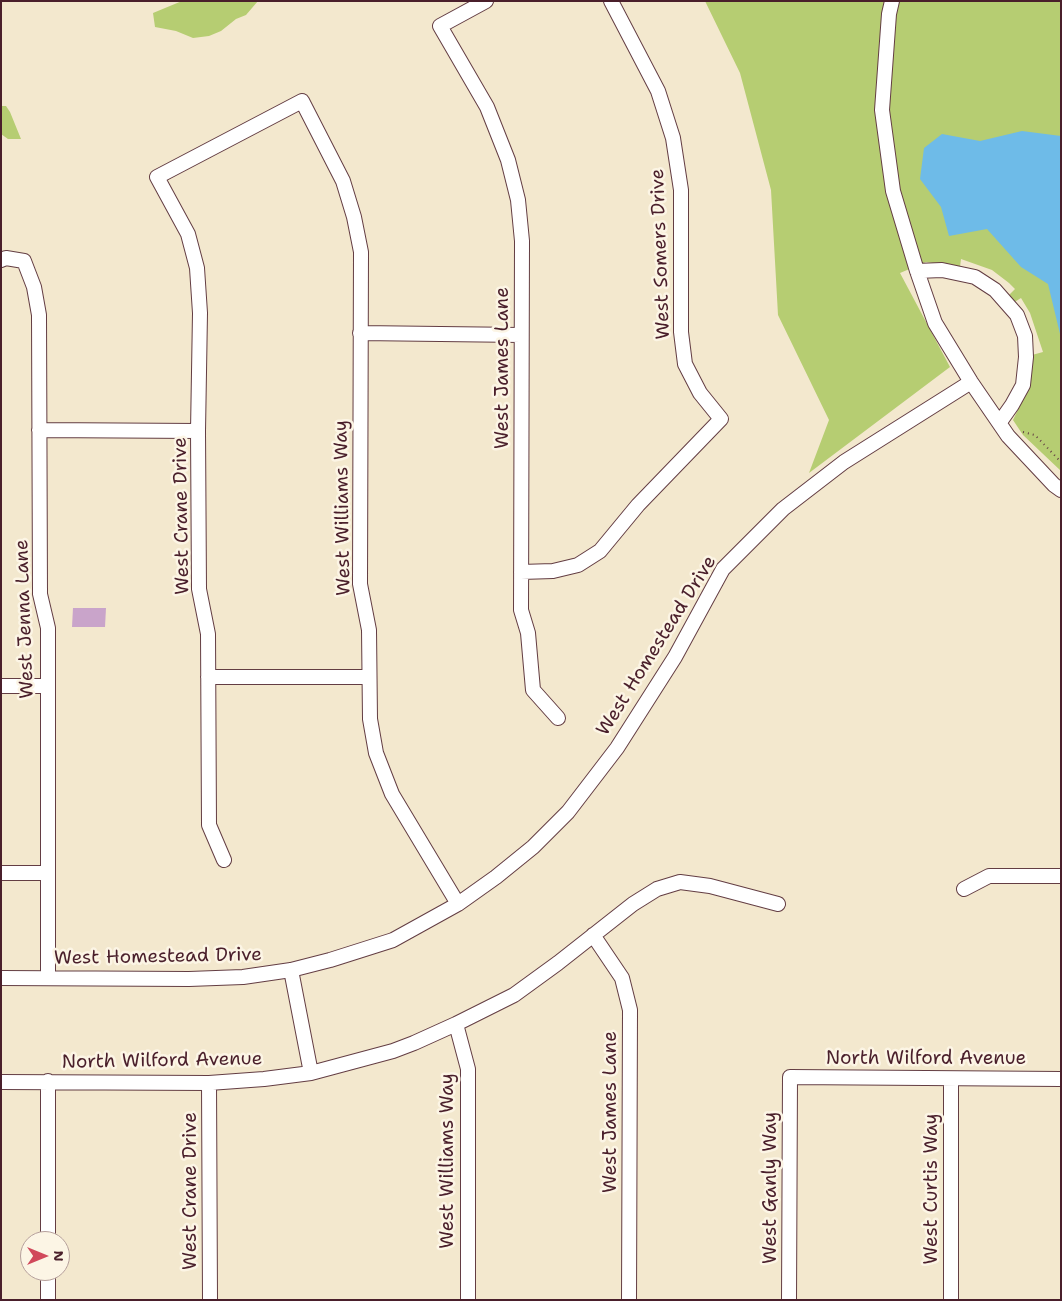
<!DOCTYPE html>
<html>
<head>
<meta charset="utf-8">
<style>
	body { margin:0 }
	#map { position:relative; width:1062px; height:1301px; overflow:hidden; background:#f3e8ce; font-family:"Shantell Sans",sans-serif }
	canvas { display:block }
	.frame { position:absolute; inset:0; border:2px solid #4a1f2b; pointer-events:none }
	.north { position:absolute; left:20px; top:1231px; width:50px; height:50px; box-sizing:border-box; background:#fcf5e5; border:1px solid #b59f9b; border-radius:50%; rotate:90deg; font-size:14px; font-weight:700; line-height:20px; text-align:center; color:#4a1f2b }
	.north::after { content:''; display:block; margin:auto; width:18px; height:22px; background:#d1495b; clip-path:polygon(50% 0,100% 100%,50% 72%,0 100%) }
</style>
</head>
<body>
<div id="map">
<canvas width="1062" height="1301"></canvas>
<div class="frame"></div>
<div class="north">N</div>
</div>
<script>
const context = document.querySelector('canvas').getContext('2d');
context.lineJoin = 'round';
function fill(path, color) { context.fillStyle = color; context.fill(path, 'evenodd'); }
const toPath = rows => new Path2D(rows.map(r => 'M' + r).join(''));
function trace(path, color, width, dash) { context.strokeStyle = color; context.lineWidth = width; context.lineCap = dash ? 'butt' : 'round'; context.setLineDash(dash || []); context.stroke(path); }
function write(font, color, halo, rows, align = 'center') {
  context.font = font + ' "Shantell Sans",sans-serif'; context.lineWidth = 5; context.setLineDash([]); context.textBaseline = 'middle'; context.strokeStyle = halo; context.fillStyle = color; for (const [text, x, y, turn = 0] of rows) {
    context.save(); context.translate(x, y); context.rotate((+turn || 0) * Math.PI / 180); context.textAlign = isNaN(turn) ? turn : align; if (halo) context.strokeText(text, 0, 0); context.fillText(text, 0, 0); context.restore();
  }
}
const green = toPath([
	[182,1,258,1,246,15,236,19,221,31,209,36,193,38,176,31,155,27,153,13],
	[705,1,1061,1,1061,471,1023,435,1013,420,1028,389,1032,371,1032,355,1043,352,1030,313,1021,298,1013,303,1008,296,1015,289,1009,283,992,270,961,259,960,267,926,262,900,273,950,367,809,473,829,420,778,315,771,190,740,73],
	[1,106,6,106,10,112,21,139,8,139,1,134]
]);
const water = toPath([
	[1022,131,1061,136,1061,338,1048,284,1021,267,987,229,949,236,941,207,920,179,924,148,942,134,980,141]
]);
const building = toPath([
	[73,608,106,608,105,627,72,627]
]);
const path = toPath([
	[1023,432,1035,435,1061,462]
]);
const minor = toPath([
	[486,1,440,26,487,107,508,160,518,200,522,241,521,610,528,633,533,690,558,718],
	[892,1,889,14,882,110,893,191,917,271,935,323,971,382,1008,436,1054,485,1061,490],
	[1,260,6,258,24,261,34,287,39,315,40,594,48,628,48,978],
	[917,271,942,270,975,277,995,290,1017,315,1025,336,1026,357,1023,385,1012,405,1000,422],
	[360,333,521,335],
	[39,430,198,431],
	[521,572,553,571,578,565,600,551,638,505,721,419,700,393,685,364,681,332,681,190,673,138,658,91,611,1],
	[208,677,369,677],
	[1,686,47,686],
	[224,860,209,825,208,634,199,589,198,431,200,313,197,268,188,234,157,177,302,101,343,181,354,217,361,252,360,584,369,630,370,719,376,753,392,794,458,904],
	[1,873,48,873],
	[964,889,989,876,1061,876],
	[593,935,622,978,630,1010,629,1300],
	[291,970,311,1073],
	[1,978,189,979,243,977,291,970,330,960,393,940,458,904,496,877,533,847,568,812,617,748,675,657,723,569,783,509,844,462,971,382],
	[456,1024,468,1069,468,1300],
	[1,1082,209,1083,264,1079,311,1073,393,1051,414,1043,456,1024,514,995,558,963,633,904,657,889,680,882,710,886,778,904],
	[209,1083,210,1300],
	[48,1241,48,1081],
	[48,1300,48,1271],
	[789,1300,790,1077,1061,1079],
	[951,1300,951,1079]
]);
const streetNames = [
	["West Somers Drive",661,254,-92],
	["West James Lane",503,368,-90],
	["West Williams Way",343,508,-91],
	["West Crane Drive",182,516,-91],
	["West Jenna Lane",25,619,-92],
	["West Homestead Drive",657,646,-58],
	["West Homestead Drive",158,957,-1],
	["North Wilford Avenue",926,1059],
	["North Wilford Avenue",162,1061,-1],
	["West James Lane",611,1112,-90],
	["West Williams Way",448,1161,-90],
	["West Ganly Way",771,1188,-90],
	["West Curtis Way",932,1189,-90],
	["West Crane Drive",191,1191,-90]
];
fill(green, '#b6cd72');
fill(water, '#6ebbe8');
fill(building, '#c9a4ca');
trace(minor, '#633d43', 16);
trace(path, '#633d43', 2, [1, 4]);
trace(minor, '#fff', 14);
write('19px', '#4a1f2b', '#fcf5e5', streetNames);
</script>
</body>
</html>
